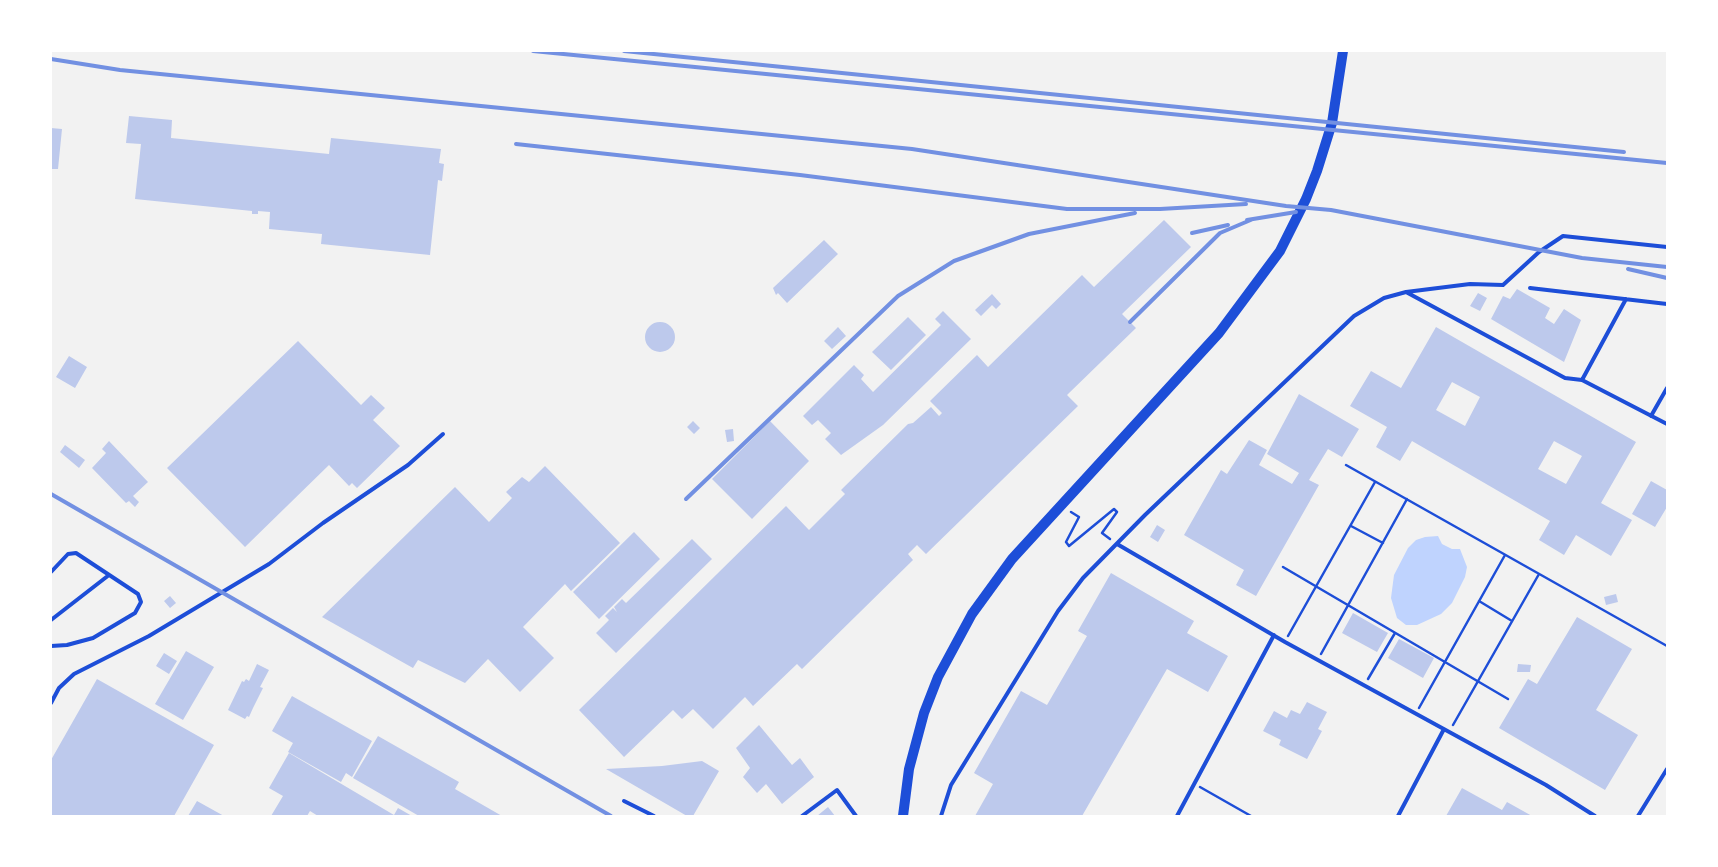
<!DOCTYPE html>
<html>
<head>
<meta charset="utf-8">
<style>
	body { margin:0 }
	#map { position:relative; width:1718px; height:867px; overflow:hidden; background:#f2f2f2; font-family:"Archivo Narrow",sans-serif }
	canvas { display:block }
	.frame { position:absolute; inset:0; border:52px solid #fff; pointer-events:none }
</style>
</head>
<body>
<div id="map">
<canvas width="1718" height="867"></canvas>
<div class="frame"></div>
</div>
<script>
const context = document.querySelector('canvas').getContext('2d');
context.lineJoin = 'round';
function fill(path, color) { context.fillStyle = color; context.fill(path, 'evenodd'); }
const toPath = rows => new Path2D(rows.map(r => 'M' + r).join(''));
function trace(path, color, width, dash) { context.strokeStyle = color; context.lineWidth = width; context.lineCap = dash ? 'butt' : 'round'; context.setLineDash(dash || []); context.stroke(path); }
const water = toPath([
	[1438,536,1442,544,1452,549,1460,549,1467,567,1465,577,1452,603,1441,614,1417,625,1406,625,1397,618,1391,598,1394,575,1408,548,1416,540,1425,537]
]);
const building = toPath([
	[129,116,172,120,171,138,329,154,331,138,441,149,439,163,444,164,442,181,438,180,430,255,321,244,322,234,269,229,270,212,258,211,258,214,252,214,252,211,135,199,141,144,126,143],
	[51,128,62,129,58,169,51,169],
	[1164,220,1191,247,1122,314,1136,328,1067,395,1078,406,926,554,917,545,908,554,913,560,802,669,797,664,753,706,745,697,713,729,693,709,682,719,673,710,624,757,579,710,786,506,809,530,845,494,841,490,908,424,913,423,931,407,939,416,942,413,930,401,977,355,988,367,1082,275,1094,287],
	[824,240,838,254,787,303,778,293,776,295,773,288],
	[1517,289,1550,308,1545,318,1554,324,1564,309,1581,320,1564,362,1491,319,1503,296,1510,299],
	[1478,293,1487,298,1480,311,1470,306],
	[992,294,1001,304,996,309,992,305,981,316,975,310],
	[943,311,971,339,883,425,841,455,825,439,831,433,818,420,812,425,803,416,854,365,864,375,861,379,873,392,941,325,935,319],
	[908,317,926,335,891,370,872,352],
	'645 337a15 15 0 1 1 30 0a15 15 0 1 1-30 0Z',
	[838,327,846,336,832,349,824,341],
	[1436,327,1636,442,1601,503,1632,520,1611,556,1576,535,1564,555,1539,540,1550,521,1412,441,1400,461,1376,447,1387,427,1350,406,1371,371,1401,388],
	[1452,382,1480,397,1465,426,1436,410],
	[1554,441,1582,456,1566,484,1538,469],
	[298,341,361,405,371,395,385,408,373,420,400,446,357,488,352,483,349,486,329,465,245,547,167,468],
	[69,356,87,367,75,388,56,377],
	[1299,394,1359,429,1342,457,1328,449,1309,480,1319,485,1256,596,1236,585,1244,570,1184,535,1221,470,1227,474,1249,440,1267,450,1259,465,1292,484,1299,473,1267,454],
	[693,421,700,428,694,434,687,427],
	[770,421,809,461,752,519,712,479],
	[733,429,734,441,727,442,725,430],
	[109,441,148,482,133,496,139,502,135,507,129,501,126,503,92,468,106,453,102,449],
	[65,445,85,460,79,468,60,452],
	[545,466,620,543,571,591,565,584,523,627,554,658,520,692,488,659,465,683,418,660,413,668,322,617,455,487,489,522,512,498,506,492,522,477,529,482],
	[1651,481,1667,490,1667,507,1655,527,1632,514],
	[1157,525,1165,530,1158,542,1150,537],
	[634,532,660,559,599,619,573,592],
	[692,539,712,559,616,653,596,633,609,620,605,616,613,608,617,612,614,607,622,599,626,603],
	[1111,573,1194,621,1187,633,1228,656,1208,692,1167,669,1082,816,975,816,993,784,974,773,1021,691,1047,705,1087,636,1078,631],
	[1616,594,1618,602,1606,605,1604,597],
	[170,596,176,603,170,608,164,601],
	[1353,613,1388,633,1377,652,1342,633],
	[1577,617,1632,649,1596,710,1638,735,1605,790,1499,728,1528,679,1537,684],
	[1399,639,1434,658,1423,678,1388,658],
	[186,651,214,667,183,720,155,704],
	[164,653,177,661,169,674,156,666],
	[257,664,269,670,260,687,263,688,253,708,249,717,247,716,245,719,228,710,242,681,244,682,246,679,249,681],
	[1518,664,1531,665,1530,672,1517,672],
	[97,679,214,745,174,816,51,816,51,760],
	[292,696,372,741,352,777,346,773,341,782,288,752,293,743,272,731],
	[1307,702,1327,712,1318,729,1322,731,1307,759,1279,745,1281,740,1263,731,1274,711,1287,718,1291,710,1300,714],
	[759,725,792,765,800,758,814,777,782,804,766,784,757,793,743,777,750,768,736,748],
	[378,736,459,782,455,789,502,816,419,816,353,778],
	[289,753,394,815,398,808,412,816,318,816,310,811,307,816,271,816,283,796,269,788],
	[702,761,719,771,693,816,687,816,606,769,662,766],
	[1462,788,1502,810,1507,802,1532,816,1446,816],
	[197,801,224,816,188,816],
	[828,807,835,816,817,816]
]);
const path = toPath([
	[1346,465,1667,646],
	[1071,512,1079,517,1066,542,1069,546,1114,509,1117,512,1102,533,1110,539],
	[1351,526,1383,543],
	[1283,567,1508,699],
	[1479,601,1512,621],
	[1288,636,1375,482],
	[1321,654,1407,499],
	[1368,679,1395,633],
	[1419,708,1505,555],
	[1453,725,1539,574],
	[1200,787,1251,816]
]);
const service = toPath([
	[1530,288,1667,304],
	[1406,292,1565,378,1582,380,1667,424],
	[1582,380,1626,299],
	[1651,416,1667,388],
	[1117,544,1285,642,1546,785,1595,816],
	[51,572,68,554,76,553,138,594,141,602,135,613,93,638,67,645,51,646],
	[51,620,109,575],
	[51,703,59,688,74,674,149,636,269,564,323,523,408,465,443,434],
	[624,801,654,816],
	[802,816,837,790,856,816],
	[941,816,951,785,1058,611,1083,578,1145,515,1354,316,1384,298,1406,292,1470,284,1503,285,1539,252,1563,236,1667,247],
	[1177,816,1274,635],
	[1398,816,1444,729],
	[1638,816,1667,769]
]);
const secondary = toPath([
	[903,816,909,769,924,713,938,677,972,614,1012,559,1219,333,1280,251,1306,199,1317,171,1332,123,1343,51]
]);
const rail = toPath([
	[533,51,1667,163],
	[624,51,1624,152],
	[51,59,120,70,912,149,1286,206,1331,210,1582,258,1667,267],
	[516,144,800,175,1067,209,1160,209,1246,204],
	[1247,220,1296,212],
	[1192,233,1228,225],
	[1628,269,1667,278],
	[1130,322,1220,233,1253,219],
	[51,494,611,816],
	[686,499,898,296,954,261,1029,234,1135,213]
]);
fill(water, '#bfd3fe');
fill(building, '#bdc9ec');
trace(path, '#1d4ed8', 2.5);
trace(service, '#1d4ed8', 4);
trace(secondary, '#1d4ed8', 10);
trace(rail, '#7290e2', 4);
</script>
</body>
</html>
